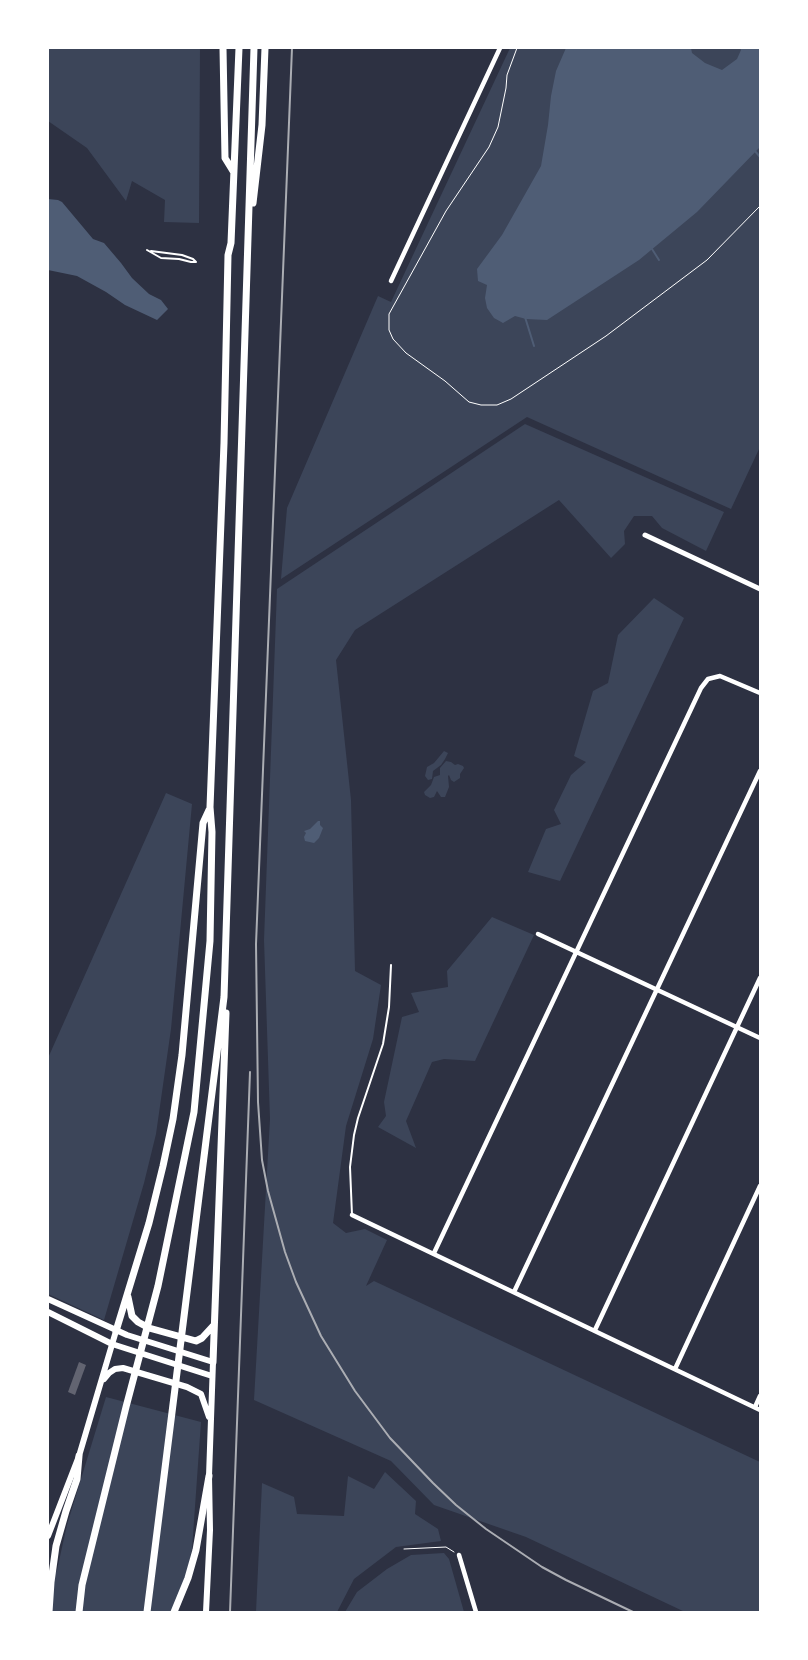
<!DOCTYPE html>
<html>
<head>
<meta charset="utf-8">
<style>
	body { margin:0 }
	#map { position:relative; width:808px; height:1660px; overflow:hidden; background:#2d3142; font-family:Raleway,sans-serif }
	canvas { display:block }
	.frame { position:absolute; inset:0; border:49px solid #fff; pointer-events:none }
</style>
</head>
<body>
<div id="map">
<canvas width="808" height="1660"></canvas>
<div class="frame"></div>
</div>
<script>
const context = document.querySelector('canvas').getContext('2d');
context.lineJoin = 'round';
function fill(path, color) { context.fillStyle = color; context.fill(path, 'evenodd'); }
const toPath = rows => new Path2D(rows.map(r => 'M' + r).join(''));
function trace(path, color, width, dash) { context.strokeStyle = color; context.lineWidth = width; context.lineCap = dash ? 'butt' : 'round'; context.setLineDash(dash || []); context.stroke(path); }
const green = toPath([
	[48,48,200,48,199,223,164,222,165,200,132,181,126,201,87,148,48,121],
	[510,48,760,48,760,447,731,509,527,417,281,579,287,508,378,296,391,302],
	[525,424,724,512,706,551,662,528,652,516,634,516,624,531,625,544,611,558,559,500,355,630,336,660,351,800,355,971,381,985,373,1039,346,1126,333,1223,346,1233,365,1229,387,1240,366,1286,374,1281,760,1462,760,1612,685,1612,526,1537,434,1505,391,1461,254,1400,270,1119,264,940,277,589],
	[654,598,684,618,560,881,528,872,546,829,561,824,554,810,571,775,586,762,574,756,593,691,608,683,618,635],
	[444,751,448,753,445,759,441,765,433,771,432,779,428,780,425,776,427,767,434,763],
	[446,761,451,762,455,765,458,764,463,766,464,768,460,774,460,778,454,782,451,780,449,775,448,776,449,787,445,797,441,797,437,791,434,797,430,798,425,795,424,792,431,785,434,777,440,775,440,768],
	[166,793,192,804,171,1029,156,1134,144,1183,104,1320,48,1294,48,1058],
	[492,917,534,935,475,1061,444,1059,432,1062,406,1121,416,1148,378,1127,386,1116,384,1102,402,1017,419,1012,411,993,448,987,447,971],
	[106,1397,201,1422,192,1549,178,1612,48,1612,48,1584,57,1570,67,1525],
	[385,1472,416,1501,415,1514,438,1529,441,1541,396,1547,354,1579,337,1612,256,1612,262,1483,294,1497,297,1514,344,1516,348,1476,374,1489],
	[444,1553,449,1559,464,1612,345,1612,357,1592,387,1569,411,1555]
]);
const water = toPath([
	[566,48,691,48,692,53,705,63,722,70,737,59,741,50,740,48,760,48,760,147,697,212,639,260,547,320,526,319,515,316,503,323,494,318,487,308,485,298,487,285,478,281,477,269,502,235,541,166,548,125,551,96,556,71],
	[48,199,58,200,62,202,93,239,104,243,121,263,132,278,149,294,161,300,168,309,157,320,125,305,106,292,77,276,48,270],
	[318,821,320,821,320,825,323,828,319,838,314,843,305,841,304,837,306,833,304,831,310,829]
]);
const stream = toPath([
	[755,151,760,157],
	[652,249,659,260],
	[525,317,534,346]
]);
const building = toPath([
	[79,1362,86,1365,75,1395,68,1392]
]);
const path = toPath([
	[517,48,507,75,506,88,498,127,489,147,446,211,389,314,389,330,393,339,406,353,445,381,469,402,481,405,497,405,511,399,606,336,707,260,760,206],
	[404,1549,446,1547,454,1552]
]);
const service = toPath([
	[147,250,161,258,179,259,191,262,196,262],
	[151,251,182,255,193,259,196,262],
	[352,1215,350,1167,354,1135,358,1118,383,1044,389,1007,391,965]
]);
const minor = toPath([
	[391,281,500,48],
	[538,934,760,1038],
	[352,1215,760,1410],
	[434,1253,701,688,708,679,720,676,760,693],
	[514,1292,760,771],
	[595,1330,760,978],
	[675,1369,760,1186],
	[755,1407,760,1396],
	[459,1555,476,1612]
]);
const tertiary = toPath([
	[645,535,760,589]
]);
const secondary = toPath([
	[48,1299,127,1335,213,1362,209,1476,210,1530,206,1612],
	[48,1312,112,1344,212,1376],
	[104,1379,109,1373,115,1369,123,1368,187,1387,201,1394,209,1417],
	[48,1536,79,1456,116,1331]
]);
const trunk = toPath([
	[223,48,225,158,233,171],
	[253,203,262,125,265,48],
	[128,1297,132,1316,138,1322,149,1328,196,1341,202,1338,214,1325],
	[116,1331,149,1223,163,1166,173,1119,182,1055,203,823,209,810],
	[213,1362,226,1013],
	[49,1612,51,1582,56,1546,66,1511,77,1479,79,1456],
	[79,1612,82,1585,126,1407,158,1286,194,1112,210,941,212,832,210,807,224,443,228,255,231,243,239,48],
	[147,1612,224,997,254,48],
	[174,1612,188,1578,196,1550,209,1476]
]);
const rail = toPath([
	[292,48,256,944,258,1102,262,1160,268,1191,285,1252,296,1282,321,1336,355,1391,390,1438,433,1483,456,1505,486,1529,542,1567,566,1580,633,1612],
	[230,1612,250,1072]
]);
fill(green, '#3c4559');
fill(water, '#4f5d75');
trace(stream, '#4f5d75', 2);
fill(building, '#626471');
trace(path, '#fff', 1);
trace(service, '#fff', 2);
trace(minor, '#fff', 4.5);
trace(tertiary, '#fff', 5);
trace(secondary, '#fff', 6);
trace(trunk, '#fff', 7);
trace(rail, '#abadb3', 2);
</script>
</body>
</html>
